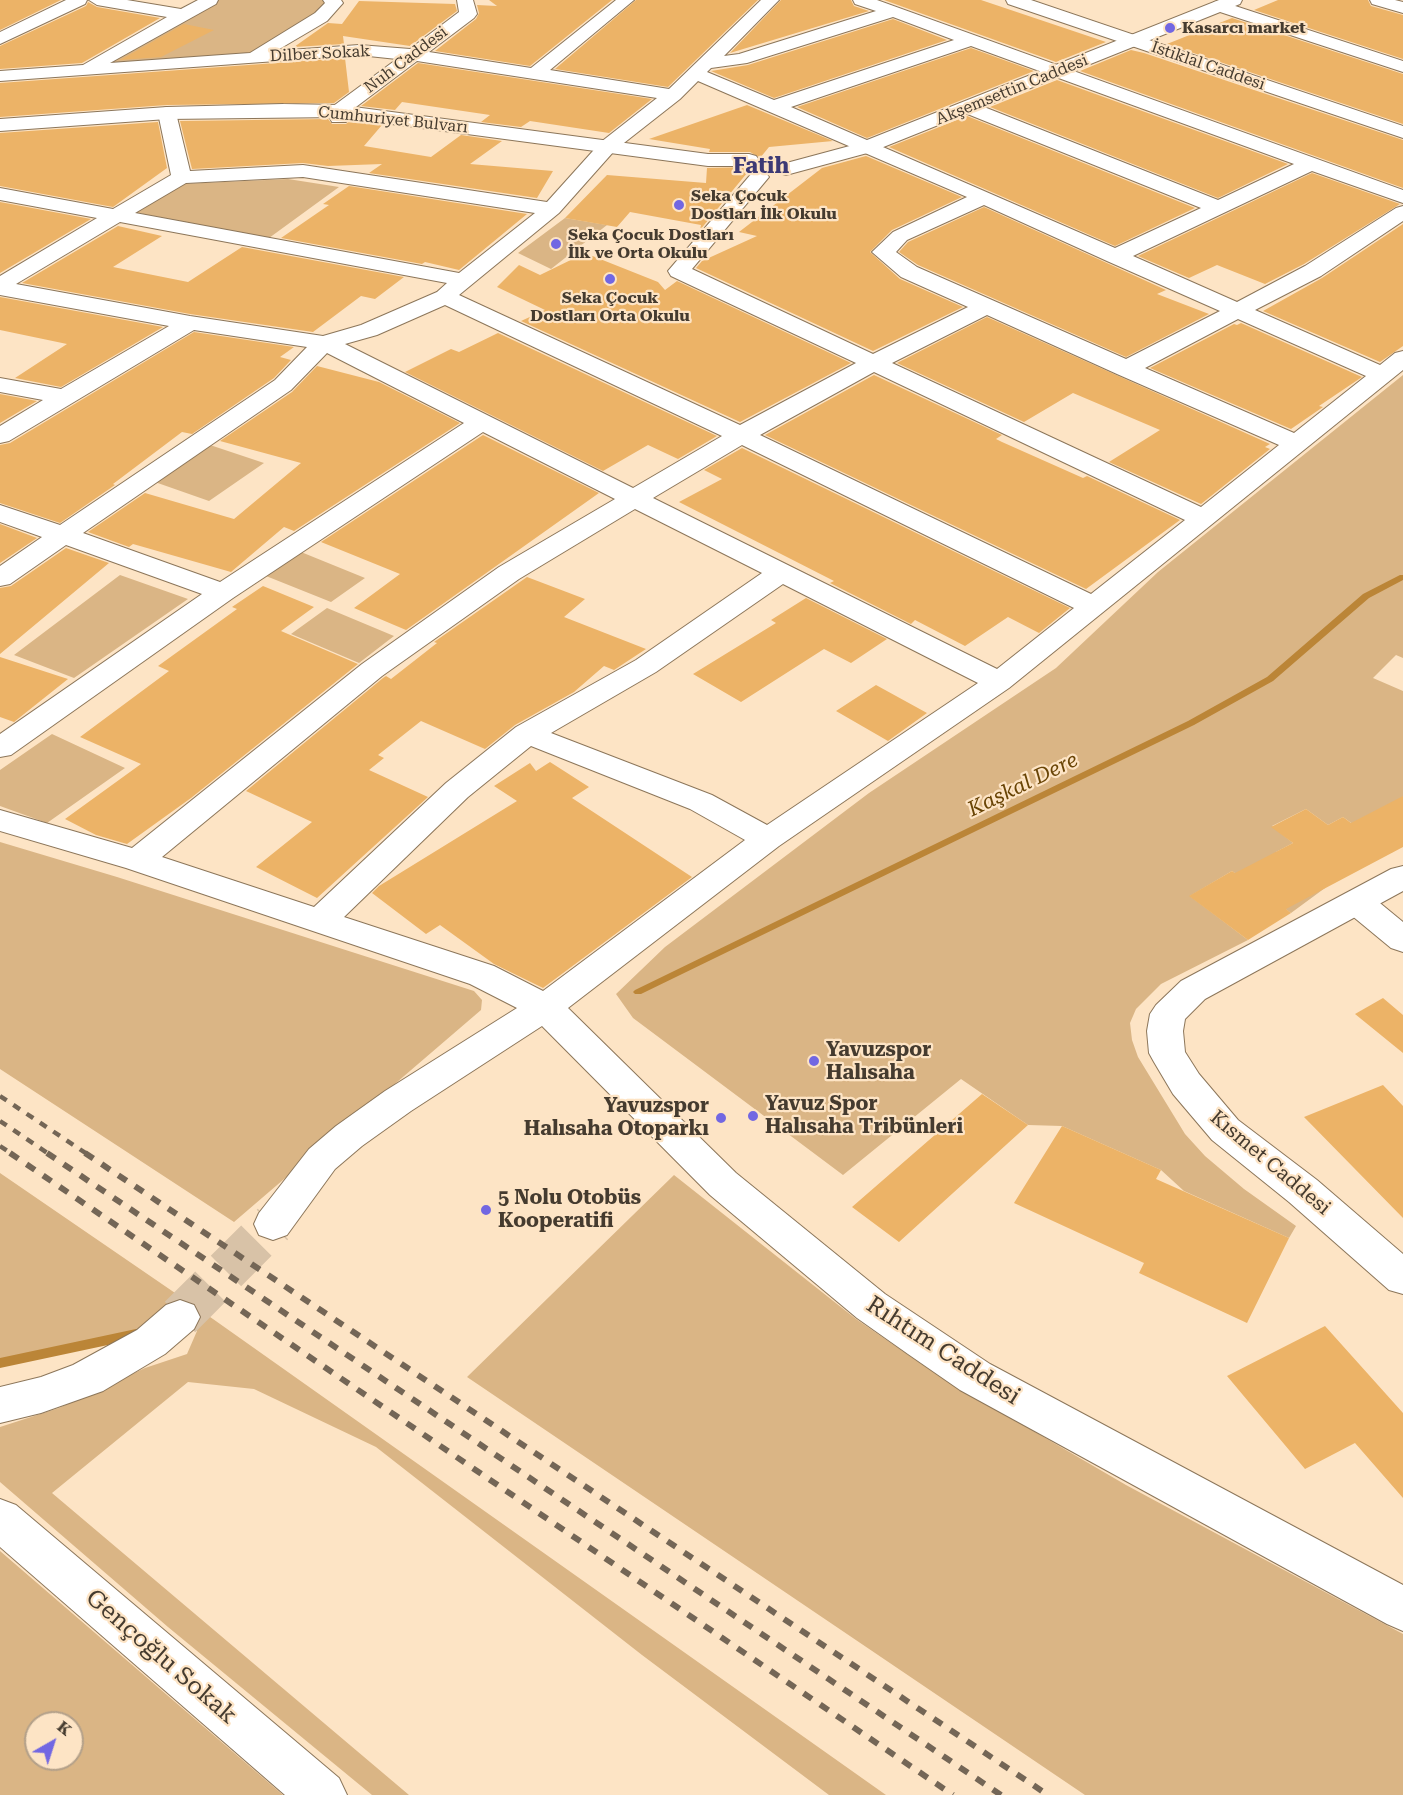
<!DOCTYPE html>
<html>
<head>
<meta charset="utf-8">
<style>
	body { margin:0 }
	#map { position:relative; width:1403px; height:1795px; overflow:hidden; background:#fde4c5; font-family:"Roboto Serif",serif }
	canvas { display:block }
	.north { position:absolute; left:24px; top:1711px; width:60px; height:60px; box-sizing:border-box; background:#fde4c5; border:2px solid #b3a089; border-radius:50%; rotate:39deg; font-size:16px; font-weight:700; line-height:24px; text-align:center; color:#453b2f }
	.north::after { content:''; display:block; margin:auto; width:21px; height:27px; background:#7267e2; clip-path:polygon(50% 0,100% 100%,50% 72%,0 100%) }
</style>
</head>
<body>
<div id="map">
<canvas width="1403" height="1795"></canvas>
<div class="north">K</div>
</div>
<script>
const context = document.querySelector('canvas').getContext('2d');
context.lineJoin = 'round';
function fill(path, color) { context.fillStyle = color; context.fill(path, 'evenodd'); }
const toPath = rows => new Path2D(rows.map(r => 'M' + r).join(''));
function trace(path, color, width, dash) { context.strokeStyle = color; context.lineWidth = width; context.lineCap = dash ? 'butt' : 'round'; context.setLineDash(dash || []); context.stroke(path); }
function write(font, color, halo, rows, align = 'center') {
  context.font = font + ' "Roboto Serif",serif'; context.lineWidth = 4.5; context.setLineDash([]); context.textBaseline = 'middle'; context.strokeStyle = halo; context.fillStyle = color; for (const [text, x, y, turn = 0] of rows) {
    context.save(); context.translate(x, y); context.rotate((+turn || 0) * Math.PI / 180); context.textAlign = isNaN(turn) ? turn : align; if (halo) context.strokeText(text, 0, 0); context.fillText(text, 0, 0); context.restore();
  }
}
const green = toPath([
	[210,0,331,0,335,3,254,57,85,70],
	[288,179,339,187,269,238,133,212,181,184],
	[565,218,607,225,551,269,518,253],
	[1403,375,1403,658,1396,655,1373,678,1403,691,1403,796,1392,853,1343,817,1328,825,1306,809,1272,826,1293,843,1276,852,1325,888,1291,913,1232,871,1190,896,1248,940,1161,984,1136,1009,1130,1023,1132,1040,1138,1057,1185,1134,1205,1156,1244,1189,1296,1226,1289,1238,1184,1191,1161,1170,1062,1126,1028,1125,961,1079,843,1175,633,1018,616,994,665,947,869,793,1056,668,1158,572],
	[207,444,264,463,209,501,152,481],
	[301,552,365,578,331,602,266,576],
	[120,575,188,599,74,678,14,655],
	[327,608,394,636,359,663,291,634],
	[52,734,125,768,47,823,0,806,0,770],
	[0,842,117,877,474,991,482,1000,481,1010,234,1222,0,1069],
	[0,1173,213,1319,886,1795,829,1795,642,1655,376,1447,254,1389,188,1382,52,1493,409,1795,372,1795,168,1627,0,1482,0,1427,59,1408,145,1368,187,1354,197,1331,170,1308,136,1334,0,1363],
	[674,1175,856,1319,939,1376,1126,1485,1403,1634,1403,1795,1085,1795,467,1377],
	[0,1551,283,1795,0,1795],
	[36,1723,72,1723,72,1759,36,1759]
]);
const stream = toPath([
	[1400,575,1403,575,1403,580,1369,598,1273,681,1194,725,641,994,635,994,633,992,635,990,1188,721,1267,677,1363,594,1400,575],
	[136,1329,140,1331,142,1334,140,1337,136,1339,0,1368,0,1358,136,1329]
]);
const building = toPath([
	[0,0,61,0,0,30],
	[489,0,612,0,530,66,435,51,476,19,479,13,477,5,497,6],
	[636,0,758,0,668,87,555,69],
	[781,0,851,0,854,6,869,11,730,53],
	[884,0,981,0,1106,42,1056,62],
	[1278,0,1368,0,1371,6,1403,15,1403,59,1254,10],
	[359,1,455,4,457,11,410,46,343,36,344,44,294,47,328,23,342,24],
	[88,2,97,7,160,18,82,63,0,69,0,46,86,6],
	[1232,18,1403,74,1403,124,1167,44],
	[893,19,947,40,774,98,711,71,748,65],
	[184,24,214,30,161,57,120,60],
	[971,48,1034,71,867,138,797,107],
	[1131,50,1144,53,1403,140,1403,188,1080,71],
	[345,58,349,92,334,103,167,105,0,117,0,83],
	[418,63,652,99,609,133,530,121,521,127,481,122,490,115,402,102,395,110,361,106],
	[1057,80,1288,164,1218,198,990,107],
	[747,105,833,141,769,147,760,158,750,152,709,152,710,149,649,139],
	[967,116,1195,208,1115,246,889,147],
	[328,119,332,124,346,124,349,121,382,125,364,146,431,157,461,135,502,141,470,164,553,171,537,198,369,173,382,164,328,166,303,163,192,169,180,121],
	[158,122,167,168,113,207,0,186,0,133],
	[866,156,962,197,892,230,870,252,900,279,963,307,873,351,696,268,702,261,757,236,739,232,822,168],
	[752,167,700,230,701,225,630,212,617,227,565,218,607,175,706,183,707,168],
	[1312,173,1400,204,1304,264,1265,284,1217,265,1189,278,1138,256],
	[349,186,527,214,459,270,425,262,422,264,281,238,329,205,323,204],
	[0,202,91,219,0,273],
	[984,207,1166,290,1157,294,1209,314,1126,357,918,265,899,252,908,242],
	[1403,224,1403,346,1380,362,1263,311,1322,278],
	[118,226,162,236,113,267,188,282,242,247,404,277,375,299,361,296,313,332,190,314,22,283],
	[585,253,658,282,665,290,677,281,851,363,740,422,521,321,545,310,497,287,519,265,540,275],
	[0,297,163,327,61,387,15,378,67,344,0,330],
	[987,317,1270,444,1265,447,1270,449,1201,504,1109,462,1160,430,1073,393,1024,422,897,363],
	[1241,323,1362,377,1319,406,1323,407,1291,429,1150,368,1234,324,1237,325],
	[194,332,294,347,280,357,291,360,274,378,192,434,182,432,113,484,115,485,60,523,0,503,0,445,10,443],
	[498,333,717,436,678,459,648,445,603,471,405,372,451,349,459,352],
	[317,366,379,382,460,423,294,531,284,527,231,572,133,544,129,547,88,532,145,493,234,519,301,463,220,441,292,392],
	[874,375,1002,435,996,439,1002,442,1083,478,1087,476,1180,520,1086,589,765,435],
	[0,394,37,401,0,423],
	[483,435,599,493,406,630,354,608,400,574,321,542],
	[742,448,1070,608,1039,633,1008,617,965,646,915,620,911,624,830,583,834,581,679,502,722,479,704,470],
	[0,524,37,538,0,563],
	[66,548,109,563,0,654,0,588,11,586],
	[527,577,585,599,564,617,646,649,614,670,604,666,574,692,515,725,485,749,421,721,378,755,384,758,369,770,428,797,317,898,256,867,312,822,246,791,383,678,386,676,391,679,437,643,434,642],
	[263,586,314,607,281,631,358,664,191,798,127,844,96,835,65,819,141,764,80,737,169,671,158,666,237,609,232,607],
	[806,598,887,639,851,663,824,649,741,702,693,674,776,623,771,620],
	[0,657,68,679,14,722,0,717],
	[876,685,927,713,888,741,836,711],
	[550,762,589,787,572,798,692,877,543,988,494,964,440,925,426,934,372,893,379,886,517,801,494,786,530,763,536,771],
	[1403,796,1403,847,1286,909,1291,913,1248,940,1189,896,1232,871,1235,873,1293,843,1271,827,1306,809,1328,825,1343,817,1351,823],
	[1383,998,1403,1015,1403,1053,1355,1014],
	[1383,1085,1403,1106,1403,1218,1304,1117],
	[982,1094,1028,1125,899,1242,852,1207],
	[1062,1126,1161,1170,1156,1179,1289,1238,1247,1323,1139,1273,1144,1263,1014,1203],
	[1325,1326,1403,1413,1403,1498,1355,1443,1305,1469,1227,1376]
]);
const minorTunnel = toPath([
	[180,1317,273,1224]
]);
const minor = toPath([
	[66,0,87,0,85,4,0,44,0,32,66,0],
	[89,0,127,0,181,9,198,0,218,0,216,4,110,63,250,53,315,13,325,3,323,0,341,0,343,3,327,21,276,51,359,45,410,49,459,12,457,0,473,0,477,14,474,18,429,52,531,68,616,0,634,0,550,70,669,89,761,0,779,0,724,56,739,54,876,11,855,4,853,0,877,0,1403,190,1403,203,1312,171,1133,256,1237,302,1305,266,1396,208,1403,206,1403,221,1321,276,1255,310,1380,365,1395,353,1403,351,1403,370,1009,688,779,846,568,1008,736,1173,885,1294,990,1364,1403,1585,1403,1631,1387,1624,960,1390,908,1354,857,1318,710,1195,542,1026,411,1111,362,1146,335,1169,287,1235,273,1240,259,1235,254,1224,259,1213,309,1149,336,1126,385,1091,517,1008,470,984,126,868,0,831,0,810,132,848,362,664,499,567,615,499,483,432,233,598,11,755,0,757,0,734,202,594,66,545,10,584,0,586,0,566,42,537,0,522,0,505,60,525,275,380,307,347,194,330,9,441,0,443,0,426,43,400,0,392,0,378,61,389,169,326,0,295,0,276,97,218,0,200,0,188,113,209,171,175,158,113,160,109,167,107,174,109,176,113,190,171,303,165,547,202,601,142,657,98,417,61,348,113,346,122,332,122,330,118,332,107,397,59,359,55,0,81,0,71,83,65,167,17,97,5,89,0],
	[893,17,954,40,774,100,707,72,711,68,747,63,893,17],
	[971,46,1294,164,1218,200,974,103,960,103,958,107,960,111,1201,208,1115,248,791,107,971,46],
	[698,81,967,197,893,232,872,252,901,277,968,307,873,354,692,269,769,177,766,173,759,171,752,173,668,271,671,276,856,363,740,425,459,295,559,213,615,150,680,99,698,81],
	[303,177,535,213,459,273,135,213,186,183,303,177],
	[984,205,1107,261,1220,311,1126,359,917,267,896,252,907,240,984,205],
	[120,222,447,283,437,292,361,325,323,336,190,316,16,284,120,222],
	[445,305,722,436,633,488,345,344,377,335,445,305],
	[987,315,1117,374,1279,445,1201,507,892,363,987,315],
	[1238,319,1366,376,1294,433,1145,368,1238,319],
	[327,353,464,423,220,582,83,533,291,390,327,353],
	[874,372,1185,520,1091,594,760,435,874,372],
	[742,445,1074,608,997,669,653,498,742,445],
	[635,509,762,573,636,660,516,727,446,783,314,907,162,857,382,676,519,579,635,509],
	[783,584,978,683,767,825,712,795,551,733,656,672,783,584],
	[531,746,690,809,745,840,543,991,494,966,344,917,468,797,531,746],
	[1006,0,1031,0,1403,126,1403,138,1008,4,1006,0],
	[1370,0,1395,0,1403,2,1403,13,1372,4,1370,0],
	[1220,1,1403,61,1403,72,1214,10,1212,6,1214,2,1220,1],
	[1357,891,1369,894,1403,922,1403,952,1391,948,1345,910,1340,902,1345,894,1357,891],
	[180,1300,194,1305,200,1317,194,1329,165,1354,103,1391,41,1413,0,1423,0,1387,41,1377,73,1365,137,1330,166,1305,180,1300],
	[0,1499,16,1505,339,1778,347,1795,285,1795,0,1547,0,1499]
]);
const major = toPath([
	[1219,0,1242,0,1240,4,871,152,786,175,779,173,776,169,779,165,857,144,1219,0],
	[283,104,339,105,708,154,749,154,756,156,759,160,756,164,749,166,708,166,339,117,167,119,0,131,0,119,167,107,283,104],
	[1403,866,1403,891,1205,999,1185,1019,1183,1031,1185,1052,1199,1074,1238,1120,1317,1180,1403,1254,1403,1294,1389,1290,1289,1202,1212,1140,1173,1094,1154,1062,1149,1053,1147,1031,1150,1014,1156,1005,1181,981,1391,869,1403,866]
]);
const railFar1 = toPath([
	[0,1096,87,1154],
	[0,1121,49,1154],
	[0,1146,12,1154]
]);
const rail = toPath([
	[10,1153,953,1795],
	[47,1153,1001,1795],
	[85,1153,1048,1795]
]);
const markers = [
	[1170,28,6,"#7267e2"],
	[679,205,6,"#7267e2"],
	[556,244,6,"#7267e2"],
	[610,279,6,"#7267e2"],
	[814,1061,6,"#7267e2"],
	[753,1116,6,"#7267e2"],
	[721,1118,6,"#7267e2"],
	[486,1210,6,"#7267e2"]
];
const farPoinames = [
	["Kasarcı market",1182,28],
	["Seka Çocuk",691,196],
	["Dostları İlk Okulu",691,214],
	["Seka Çocuk Dostları",568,235],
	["İlk ve Orta Okulu",568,253],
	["Seka Çocuk",610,298,"center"],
	["Dostları Orta Okulu",610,316,"center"]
];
const farStreetnames = [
	["Dilber Sokak",320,54,-3],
	["Nuh Caddesi",406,60,-37],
	["İstiklal Caddesi",1208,66,19],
	["Akşemsettin Caddesi",1012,90,-22],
	["Cumhuriyet Bulvarı",393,120,6]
];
const poiNames = [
	["Yavuzspor",826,1050],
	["Halısaha",826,1073],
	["Yavuz Spor",765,1104],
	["Halısaha Tribünleri",765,1127],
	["Yavuzspor",709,1106,"right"],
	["Halısaha Otoparkı",709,1129,"right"],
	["5 Nolu Otobüs",498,1198],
	["Kooperatifi",498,1221]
];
const streetNames = [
	["Kısmet Caddesi",1270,1163,40]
];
const waterNames = [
	["Kaşkal Dere",1023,785,-26]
];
const farDistrictnames = [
	["Fatih",761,167]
];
const nearStreetnames = [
	["Rıhtım Caddesi",943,1351,33],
	["Gençoğlu Sokak",161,1657,41]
];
fill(green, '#dab585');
fill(stream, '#bb8537');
fill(building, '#ecb367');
trace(minorTunnel, '#d8c2a7', 43, [43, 22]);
trace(minor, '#8c765a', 2);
trace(major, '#8c765a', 2);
fill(minor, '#fff');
fill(major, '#fff');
trace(railFar1, '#746656', 4.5, [8, 8]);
trace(rail, '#746656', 6, [10, 10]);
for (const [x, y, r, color] of markers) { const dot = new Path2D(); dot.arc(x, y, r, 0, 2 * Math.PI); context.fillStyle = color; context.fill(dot); trace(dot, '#fde4c5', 2); }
write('bold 16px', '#453b2f', '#fde4c5', farPoinames, 'left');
write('16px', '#453b2f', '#fde4c5', farStreetnames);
write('bold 20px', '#453b2f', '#fde4c5', poiNames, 'left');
write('20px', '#453b2f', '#fde4c5', streetNames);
write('italic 21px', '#694405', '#fde4c5', waterNames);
write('bold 22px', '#3c3975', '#fde4c5', farDistrictnames);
write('24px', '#453b2f', '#fde4c5', nearStreetnames);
</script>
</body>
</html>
